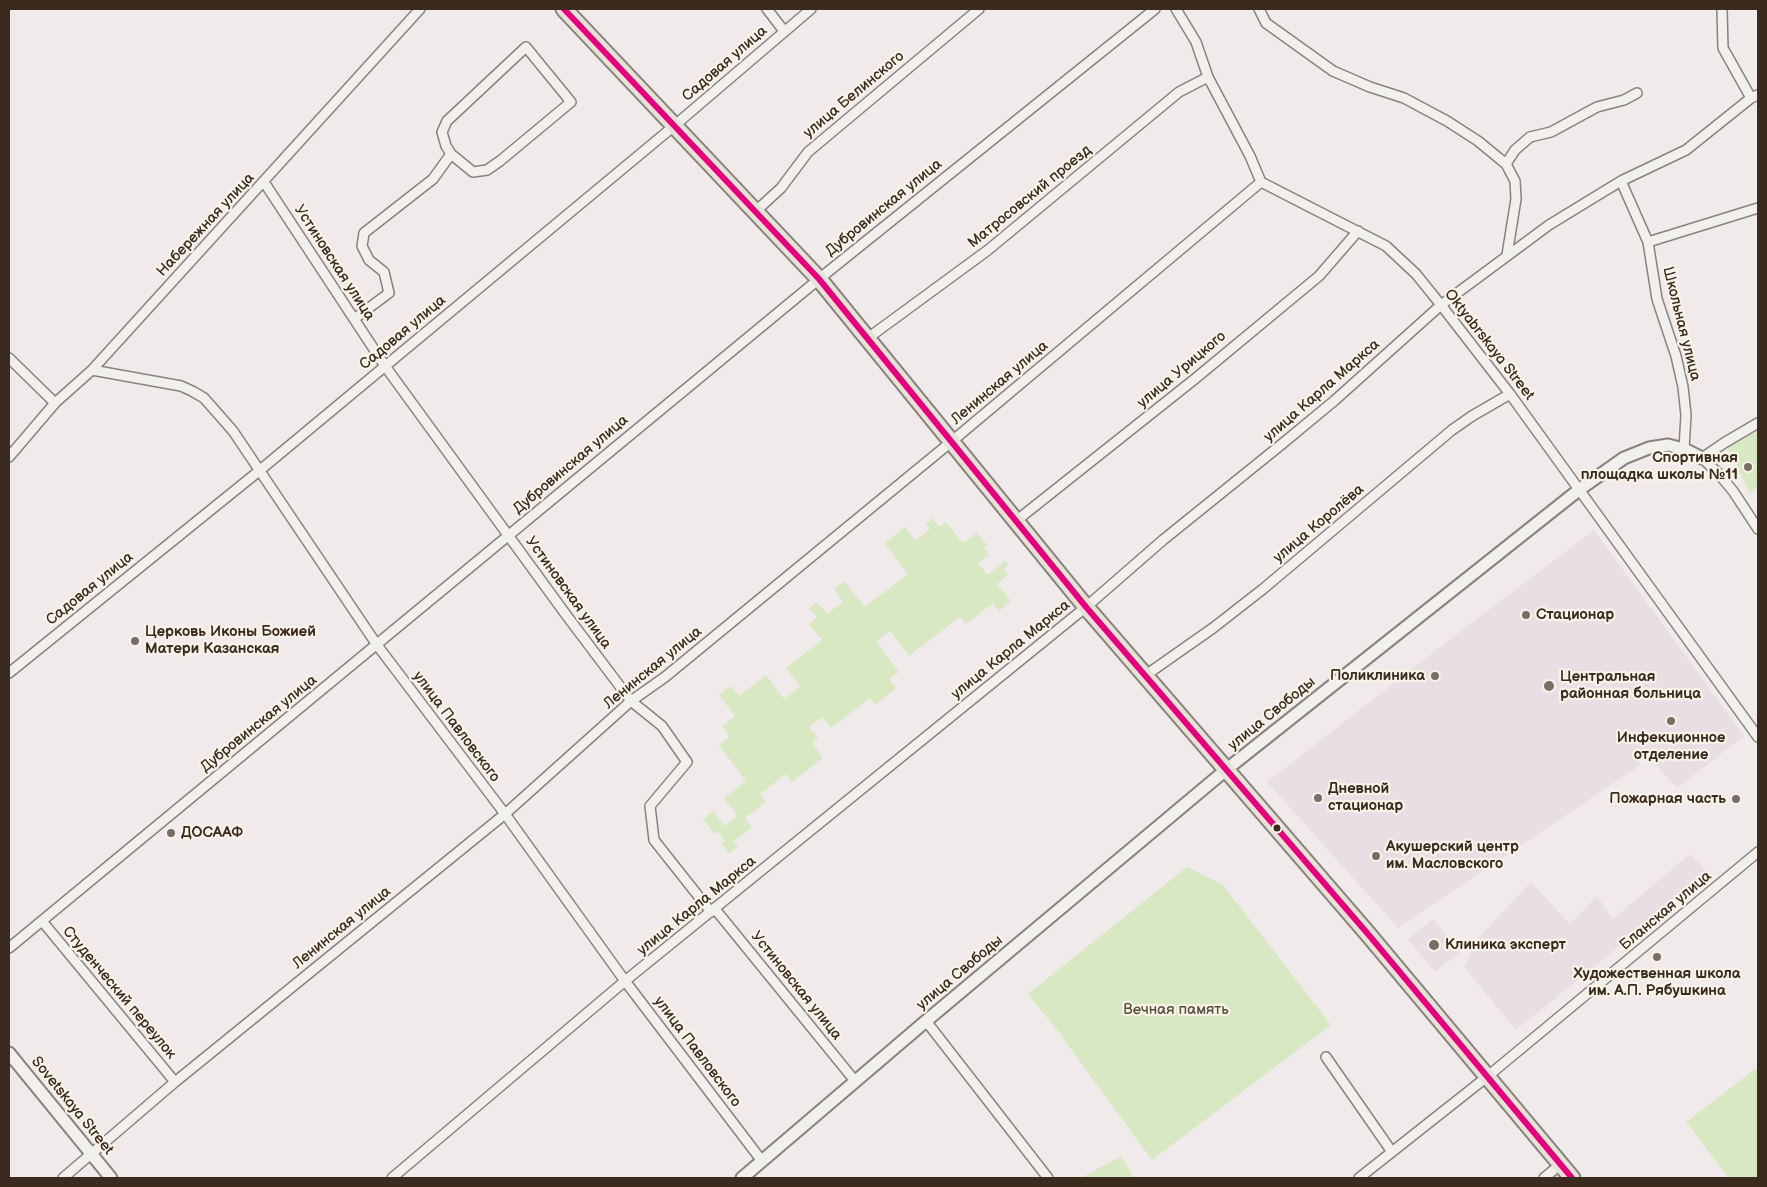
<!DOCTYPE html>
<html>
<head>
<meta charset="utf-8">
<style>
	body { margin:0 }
	#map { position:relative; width:1767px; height:1187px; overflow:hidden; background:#f0eaea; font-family:"Balsamiq Sans",sans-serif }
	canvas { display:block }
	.frame { position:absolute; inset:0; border:10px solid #3b2a1e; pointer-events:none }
</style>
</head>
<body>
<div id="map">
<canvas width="1767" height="1187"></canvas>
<div class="frame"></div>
</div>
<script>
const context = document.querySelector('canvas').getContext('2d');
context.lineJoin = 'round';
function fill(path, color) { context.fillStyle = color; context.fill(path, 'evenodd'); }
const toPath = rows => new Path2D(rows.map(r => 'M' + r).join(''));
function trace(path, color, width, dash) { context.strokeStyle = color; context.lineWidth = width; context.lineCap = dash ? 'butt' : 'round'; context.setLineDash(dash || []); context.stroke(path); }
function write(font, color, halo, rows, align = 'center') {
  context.font = font + ' "Balsamiq Sans",sans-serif'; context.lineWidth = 4.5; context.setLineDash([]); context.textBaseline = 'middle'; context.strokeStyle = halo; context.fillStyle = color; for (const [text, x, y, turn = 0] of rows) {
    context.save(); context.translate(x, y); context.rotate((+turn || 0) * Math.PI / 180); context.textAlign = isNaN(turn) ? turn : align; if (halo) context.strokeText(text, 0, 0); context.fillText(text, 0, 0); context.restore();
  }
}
const built = toPath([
	[1594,530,1744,736,1677,788,1643,751,1639,766,1398,928,1267,782,1453,637],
	[1690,854,1709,874,1516,1030,1464,967,1476,940,1531,882,1570,924,1597,896,1613,919],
	[1433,919,1460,952,1435,972,1408,939]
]);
const green = toPath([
	[1758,431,1758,486,1750,493,1727,447],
	[933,518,939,527,946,522,963,543,977,533,987,545,984,548,989,555,978,563,988,575,1005,561,1008,565,1003,569,1008,575,997,584,1011,601,999,611,993,603,966,624,960,617,909,656,890,631,876,641,899,672,889,679,896,688,875,705,870,698,831,728,822,717,809,727,818,738,812,743,823,758,792,782,786,774,760,794,766,802,745,818,752,827,734,841,738,847,729,853,722,844,725,841,718,832,715,834,703,819,713,811,725,826,738,816,724,798,746,781,719,745,730,736,722,726,735,716,719,695,731,686,739,696,766,675,784,699,800,687,786,668,822,640,809,624,817,617,809,608,817,602,827,614,843,602,834,589,844,581,865,607,908,574,885,543,905,527,916,541,930,529,926,524],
	[1187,867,1223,885,1331,1025,1152,1160,1057,1030,1028,994],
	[1758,1067,1758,1178,1729,1178,1686,1122],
	[1121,1156,1134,1178,1081,1178]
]);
const street = toPath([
	[767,9,784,31],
	[1176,9,1196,42,1208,77,1250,156,1261,182,1386,246,1416,274,1441,305,1510,394,1758,737],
	[1259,9,1266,23,1333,71,1370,87,1404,98,1447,121,1478,141,1506,164,1515,181,1516,199,1507,255],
	[1722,9,1723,48,1751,98],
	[526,47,571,102,500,161,487,170,473,172,451,154,446,146,442,132,447,121,526,47],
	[1506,164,1515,150,1530,137,1551,132,1597,107,1624,100,1637,93],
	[1621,181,1648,242,1657,299,1676,356,1683,387,1686,415,1684,449],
	[264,182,385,366,564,612,631,701,662,726,687,762,650,806,654,840,711,912],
	[756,211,781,188,808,152,979,9],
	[1648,242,1758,208],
	[354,319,389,293,384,272,369,260,362,246,364,233,433,179,451,154],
	[868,338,988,250,1179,92,1208,77],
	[9,358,55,403],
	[92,370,181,386,192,391,204,398,233,431,377,645,505,814,625,981,762,1161],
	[1758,423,1724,443,1702,458,1718,473,1733,491,1758,529],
	[9,457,55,403,92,370,420,9],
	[1016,521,1196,378,1319,276,1358,231],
	[9,673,259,471,674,126,811,9],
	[1146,675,1213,628,1263,589,1452,430,1472,416,1510,394],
	[715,909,855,1081],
	[42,921,175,1082],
	[9,948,819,279,1155,9],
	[926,1021,1048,1178],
	[1326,1057,1392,1152],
	[63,1178,175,1082,505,814,631,701,665,677,951,442,1261,182],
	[392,1178,625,981,1086,607,1163,540,1282,444,1334,401,1441,305,1549,225,1621,181,1686,150,1751,98,1758,95],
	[1359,1178,1488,1076,1758,852],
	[1544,1178,1561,1164]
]);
const secondary = toPath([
	[9,1053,111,1178],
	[742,1178,926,1021,1227,769,1580,489,1624,458,1649,448,1668,445,1684,449,1702,458]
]);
const highway = toPath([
	[564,9,819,279,1086,607,1368,934,1572,1178]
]);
const bus1 = toPath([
	[564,9,819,279,1086,607,1368,934,1572,1178]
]);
const markers = [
	[1748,467,5,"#7a6d65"],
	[1526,615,5,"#7a6d65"],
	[135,641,5,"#7a6d65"],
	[1435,676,5,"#7a6d65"],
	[1549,686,6,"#7a6d65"],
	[1671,721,5,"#7a6d65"],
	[1318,798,5,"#7a6d65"],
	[1736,799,5,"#7a6d65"],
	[1277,828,4.5,"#3b2a1e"],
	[171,833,5,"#7a6d65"],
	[1376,856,5,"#7a6d65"],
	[1434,945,6,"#7a6d65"],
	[1657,957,5,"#7a6d65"]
];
const streetNames = [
	["Садовая улица",725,64,-41],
	["улица Белинского",854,95,-40],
	["Матросовский проезд",1030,197,-39],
	["Дубровинская улица",884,208,-39],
	["Набережная улица",206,225,-47],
	["Устиновская улица",334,263,57],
	["Школьная улица",1681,324,76],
	["Садовая улица",403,333,-40],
	["Oktyabrskaya Street",1489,345,52],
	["улица Урицкого",1182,370,-40],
	["Ленинская улица",1000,383,-40],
	["улица Карла Маркса",1322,391,-41],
	["Дубровинская улица",571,465,-40],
	["улица Королёва",1319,524,-40],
	["Садовая улица",90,589,-39],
	["Устиновская улица",568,593,54],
	["улица Карла Маркса",1011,650,-39],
	["Ленинская улица",653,668,-39],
	["улица Свободы",1272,714,-39],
	["Дубровинская улица",259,724,-39],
	["улица Павловского",456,727,53],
	["улица Карла Маркса",697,906,-39],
	["Бланская улица",1666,911,-40],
	["Ленинская улица",342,928,-39],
	["улица Свободы",960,973,-40],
	["Устиновская улица",796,986,51],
	["Студенческий переулок",119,993,50],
	["улица Павловского",697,1052,53],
	["Sovetskaya Street",72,1106,51]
];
const poiNames = [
	["Спортивная",1738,458,"right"],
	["площадка школы №11",1738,475,"right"],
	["Стационар",1536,615],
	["Церковь Иконы Божией",145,632],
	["Матери Казанская",145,649],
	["Поликлиника",1425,676,"right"],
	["Центральная",1560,677],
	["районная больница",1560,694],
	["Инфекционное",1671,738,"center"],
	["отделение",1671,755,"center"],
	["Дневной",1328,789],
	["стационар",1328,806],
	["Пожарная часть",1726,799,"right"],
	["ДОСААФ",181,833],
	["Акушерский центр",1386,847],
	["им. Масловского",1386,864],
	["Клиника эксперт",1445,945],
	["Художественная школа",1657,974,"center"],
	["им. А.П. Рябушкина",1657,991,"center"]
];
const parkNames = [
	["Вечная память",1176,1010]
];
fill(built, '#eadee5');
fill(green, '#d8e8c2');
trace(street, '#88827f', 12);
trace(secondary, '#88827f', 15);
trace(highway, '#88827f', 19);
trace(street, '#f2f0ed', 9);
trace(secondary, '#f2f0ed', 11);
trace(highway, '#e6e2d5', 15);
trace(bus1, '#e5007d', 6);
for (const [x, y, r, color] of markers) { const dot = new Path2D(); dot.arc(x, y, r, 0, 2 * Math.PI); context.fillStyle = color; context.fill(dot); trace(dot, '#f7f3e8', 2); }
write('15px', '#3b2a1e', '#f7f3e8', streetNames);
write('bold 15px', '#3b2a1e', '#f7f3e8', poiNames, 'left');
write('15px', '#565038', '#f7f3e8', parkNames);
</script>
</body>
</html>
